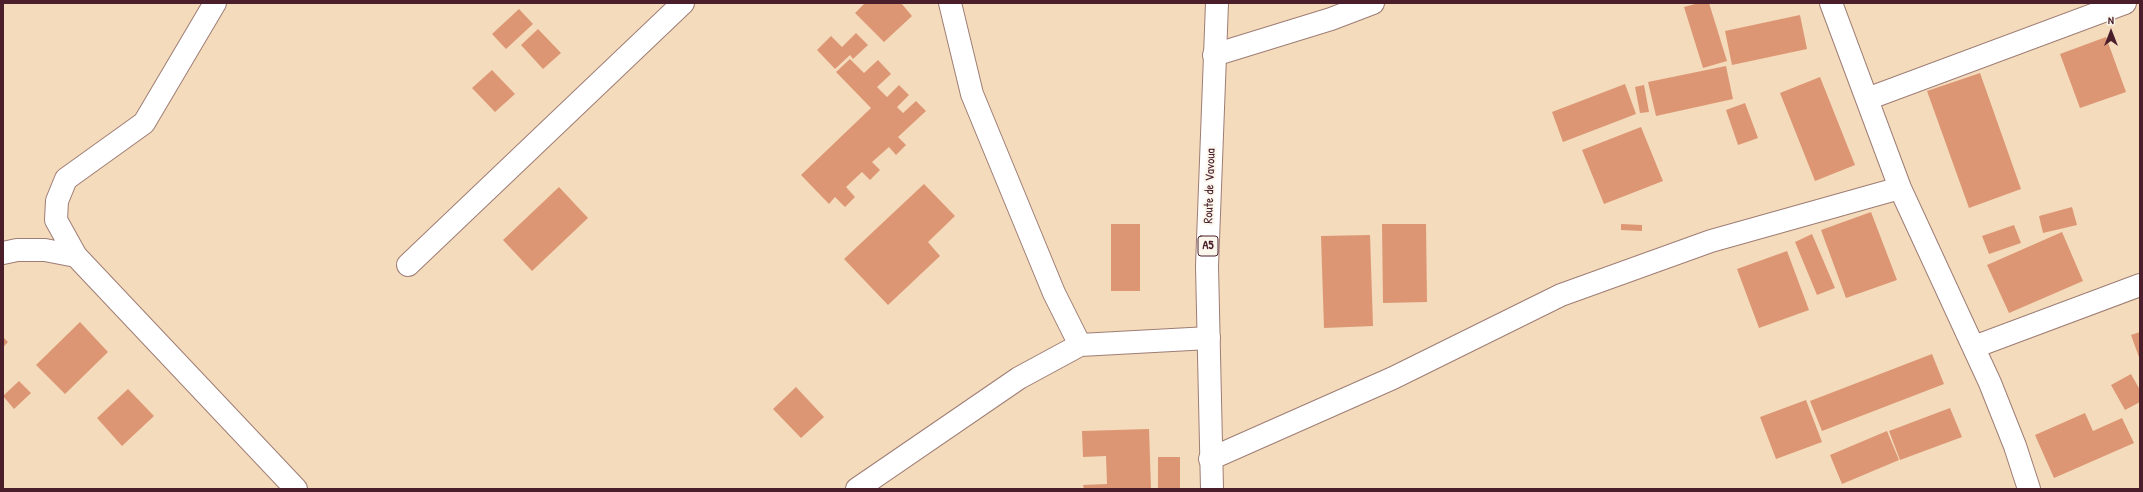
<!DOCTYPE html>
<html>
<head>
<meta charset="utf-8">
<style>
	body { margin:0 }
	#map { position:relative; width:2143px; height:492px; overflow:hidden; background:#f3dbbc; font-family:"Patrick Hand",sans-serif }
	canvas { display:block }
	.frame { position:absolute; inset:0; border:4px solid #4a1f2b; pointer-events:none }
	.north { position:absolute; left:2091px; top:12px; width:40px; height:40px; -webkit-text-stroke:3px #fbf7ec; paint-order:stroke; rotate:0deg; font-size:11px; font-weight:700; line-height:16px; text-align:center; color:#4a1f2b }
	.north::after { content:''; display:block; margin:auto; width:14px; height:18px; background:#4a1f2b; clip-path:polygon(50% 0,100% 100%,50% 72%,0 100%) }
</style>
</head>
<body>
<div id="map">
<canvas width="2143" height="492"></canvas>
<div class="frame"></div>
<div class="north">N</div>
</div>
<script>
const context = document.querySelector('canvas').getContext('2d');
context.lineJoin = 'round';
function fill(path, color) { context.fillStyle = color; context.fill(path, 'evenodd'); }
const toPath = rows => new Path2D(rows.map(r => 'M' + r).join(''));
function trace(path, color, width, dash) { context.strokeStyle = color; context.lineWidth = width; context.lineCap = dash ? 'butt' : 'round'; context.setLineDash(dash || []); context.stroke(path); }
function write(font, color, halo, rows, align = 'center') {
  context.font = font + ' "Patrick Hand",sans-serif'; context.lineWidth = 4; context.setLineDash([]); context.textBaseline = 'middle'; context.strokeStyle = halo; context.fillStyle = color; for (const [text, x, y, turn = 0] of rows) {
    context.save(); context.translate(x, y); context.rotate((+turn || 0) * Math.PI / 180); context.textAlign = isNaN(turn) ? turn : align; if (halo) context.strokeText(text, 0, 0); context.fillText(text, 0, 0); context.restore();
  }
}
const building = toPath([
	[865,3,901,3,912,16,884,42,855,13],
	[1699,3,1709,3,1727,61,1703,68,1684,7],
	[519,9,533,24,506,49,492,34],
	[1800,15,1807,49,1732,65,1725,31],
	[538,29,561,53,543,69,521,45],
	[856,33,868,45,853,59,850,55,835,69,817,50,831,36,842,47],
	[2106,37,2126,92,2080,108,2060,54],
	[850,59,864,73,878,60,891,74,877,87,887,97,899,85,909,95,897,107,903,113,916,101,926,111,898,137,906,145,896,155,889,147,872,162,880,170,870,180,862,172,846,187,855,197,845,207,835,197,829,204,801,175,871,108,836,72],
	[1726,66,1733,99,1656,116,1648,82],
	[492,70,515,94,495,112,472,88],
	[1980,73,2021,189,1969,208,1927,91],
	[1820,77,1855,165,1815,181,1780,93],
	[1625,84,1636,114,1563,142,1552,112],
	[1644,85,1649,112,1640,113,1635,87],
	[1745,103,1758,138,1738,145,1726,110],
	[1641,127,1663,181,1604,204,1582,150],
	[924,184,955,216,928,242,940,256,888,305,844,259],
	[559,187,588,218,532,271,503,240],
	[2072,207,2077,225,2043,233,2039,216],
	[1871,212,1897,280,1846,298,1821,230],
	[1111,224,1140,224,1140,291,1111,291],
	[1382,224,1426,224,1427,302,1383,303],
	[1621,224,1642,225,1642,231,1621,230],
	[2014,225,2021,243,1989,254,1982,236],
	[2062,232,2083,281,2009,313,1987,265],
	[1812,234,1835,288,1817,295,1795,242],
	[1370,235,1373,326,1324,328,1321,236],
	[1787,251,1809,310,1759,328,1737,269],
	[80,322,108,352,65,394,36,365],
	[2140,332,2140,360,2131,335],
	[3,337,8,342,3,347],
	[1932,354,1944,384,1822,431,1810,401],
	[2131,374,2140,390,2140,402,2125,410,2111,385],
	[19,381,31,393,14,409,3,396],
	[796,387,824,417,801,438,773,409],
	[128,389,154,416,122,446,97,418],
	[1806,400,1822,442,1776,459,1760,417],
	[1950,408,1962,437,1900,460,1889,431],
	[2085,413,2093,431,2122,418,2134,443,2054,478,2035,435],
	[1149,429,1151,489,1084,489,1083,485,1107,484,1106,456,1083,457,1082,431],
	[1887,431,1899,460,1842,484,1830,455],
	[1158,457,1180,457,1180,489,1158,489]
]);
const minor = toPath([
	[215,3,144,123,66,179,57,201,56,220,76,256,296,489],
	[950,3,972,94,1054,293,1080,345],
	[1831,3,1900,188,1990,383,2015,446,2029,489],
	[1214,55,1331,19,1373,3],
	[1867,99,2125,3],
	[3,253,17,250,45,250,76,256],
	[408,265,683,3],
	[1974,347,2140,285],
	[1210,459,1393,378,1561,295,1711,241,1900,188],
	[857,489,1019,378,1080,345,1209,338]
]);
const major = toPath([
	[1212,489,1207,266,1217,3]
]);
const shields = [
	[1208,246,20]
];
const shieldNames = [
	["A5",1208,246]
];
const streetNames = [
	["Route de Vavoua",1210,186,-88]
];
fill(building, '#dd9674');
trace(minor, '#9e7d74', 24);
trace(major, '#9e7d74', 24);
trace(minor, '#fff', 22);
trace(major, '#fff', 22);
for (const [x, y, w] of shields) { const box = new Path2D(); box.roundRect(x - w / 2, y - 10, w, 20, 3); context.fillStyle = '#fbf7ec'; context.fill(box); trace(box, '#4a1f2b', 1); }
write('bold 12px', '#4a1f2b', null, shieldNames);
write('13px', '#4a1f2b', '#fbf7ec', streetNames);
</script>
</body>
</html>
